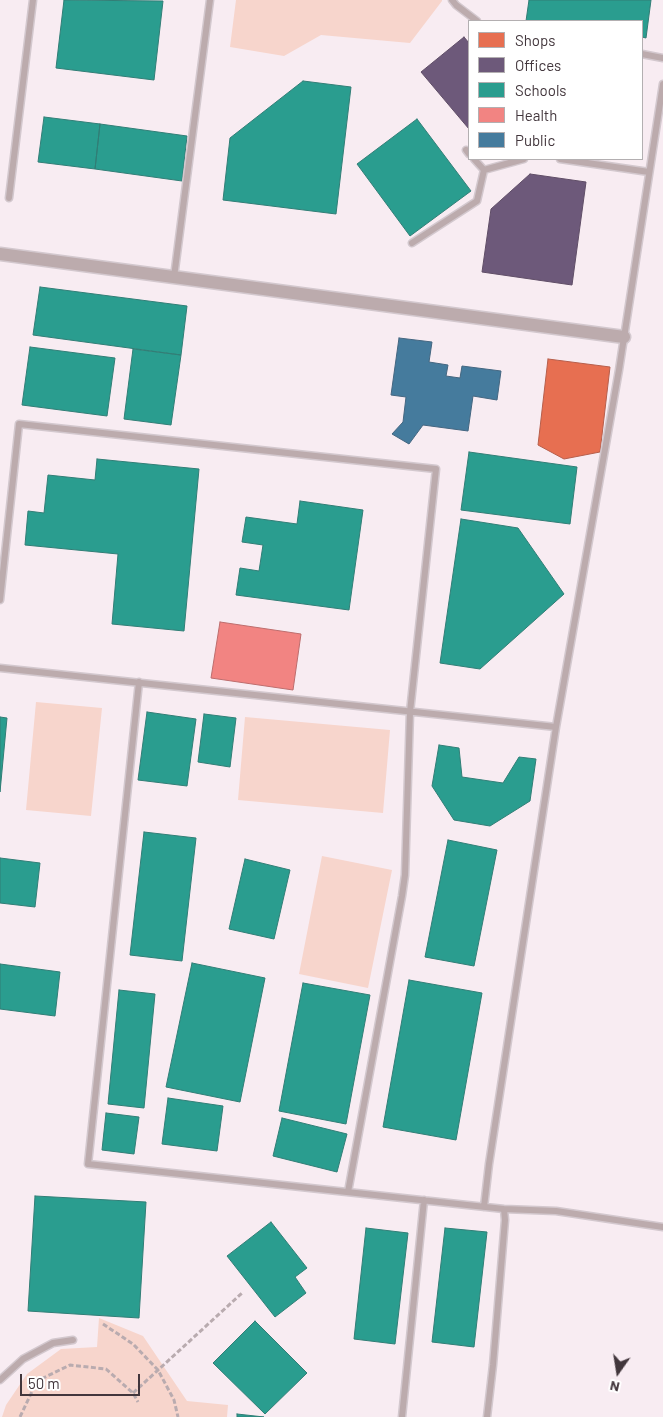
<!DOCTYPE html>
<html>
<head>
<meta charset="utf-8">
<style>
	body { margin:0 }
	#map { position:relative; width:663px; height:1417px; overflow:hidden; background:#f8ecf2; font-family:Barlow,sans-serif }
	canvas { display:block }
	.legend { position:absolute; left:468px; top:20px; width:175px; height:140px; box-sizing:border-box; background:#fff; border:1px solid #b3afb1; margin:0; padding:6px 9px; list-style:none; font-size:15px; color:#42363c }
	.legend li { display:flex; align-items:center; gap:10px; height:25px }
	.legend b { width:25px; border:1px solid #b3afb1 }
	.north { position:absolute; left:593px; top:1347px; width:50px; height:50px; -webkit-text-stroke:4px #fff; paint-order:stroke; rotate:193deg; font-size:14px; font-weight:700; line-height:20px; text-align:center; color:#42363c }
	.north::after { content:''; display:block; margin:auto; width:18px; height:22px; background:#42363c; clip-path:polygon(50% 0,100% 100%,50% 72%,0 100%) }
	.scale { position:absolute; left:20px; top:1374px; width:120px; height:22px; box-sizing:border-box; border:2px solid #42363c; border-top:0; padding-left:6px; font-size:15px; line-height:18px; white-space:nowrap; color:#42363c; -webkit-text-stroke:4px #fff; paint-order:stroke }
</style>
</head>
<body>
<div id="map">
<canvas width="663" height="1417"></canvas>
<ul class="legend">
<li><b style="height:14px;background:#e76f51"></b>Shops</li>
<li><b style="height:14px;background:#6d597a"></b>Offices</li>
<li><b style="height:14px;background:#2a9d8f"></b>Schools</li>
<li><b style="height:14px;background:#f28482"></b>Health</li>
<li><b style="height:14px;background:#457b9d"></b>Public</li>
</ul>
<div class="north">N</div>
<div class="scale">50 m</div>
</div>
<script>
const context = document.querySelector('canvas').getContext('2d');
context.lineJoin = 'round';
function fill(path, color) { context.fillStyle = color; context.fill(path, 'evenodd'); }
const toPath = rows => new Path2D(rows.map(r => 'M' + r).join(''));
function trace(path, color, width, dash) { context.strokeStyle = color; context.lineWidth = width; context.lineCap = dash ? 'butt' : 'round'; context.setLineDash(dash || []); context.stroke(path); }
const green = toPath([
	[236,0,442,0,442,1,410,43,321,35,284,56,230,47],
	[36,702,102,708,91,816,26,810],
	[245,717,390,730,383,813,238,800],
	[322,856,392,870,368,988,299,974],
	[99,1318,143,1336,187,1401,228,1405,227,1417,2,1417,6,1405,27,1374,61,1349,97,1347]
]);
const shops = toPath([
	[548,359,610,367,600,452,564,459,538,445,548,359]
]);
const offices = toPath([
	[464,37,469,43,469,129,421,72,464,37],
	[530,174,586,182,572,285,482,272,491,209,530,174]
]);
const schools = toPath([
	[64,0,163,1,154,80,56,68,64,0],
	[529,0,651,0,646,38,642,37,642,21,526,21,529,0],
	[303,81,351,87,336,214,223,200,230,138,303,81],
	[44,117,100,124,95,169,38,162,44,117],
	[417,119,471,191,410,236,357,164,417,119],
	[100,124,187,136,182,181,95,169,100,124],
	[40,287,187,306,181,355,33,335,40,287],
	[30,347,115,358,107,416,22,405,30,347],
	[133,349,181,355,171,425,124,419,133,349],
	[469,452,577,467,570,524,461,510,469,452],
	[97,459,199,469,184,631,112,624,118,554,25,545,28,511,44,513,48,475,95,480,97,459],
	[300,501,363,510,349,610,236,595,240,568,259,571,263,545,242,542,246,517,297,524,300,501],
	[461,519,518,528,564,594,480,669,440,663,461,519],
	[147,712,196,719,187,786,138,780,147,712],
	[204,714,236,718,230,767,198,762,204,714],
	[0,717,7,718,0,792,0,717],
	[439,745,459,748,462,777,503,783,519,757,536,759,530,801,490,826,454,820,432,786,439,745],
	[144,832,196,838,182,961,130,955,144,832],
	[448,840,497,850,474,966,425,957,448,840],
	[0,858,40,863,35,907,0,903,0,858],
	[245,859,290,870,274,939,229,929,245,859],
	[192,963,265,978,240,1102,166,1087,192,963],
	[0,964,60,972,55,1016,0,1009,0,964],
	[409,980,482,993,456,1140,383,1127,409,980],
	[303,983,370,995,346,1124,279,1111,303,983],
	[119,990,155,994,144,1108,108,1104,119,990],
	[168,1098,223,1106,217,1151,162,1144,168,1098],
	[106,1113,139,1117,134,1154,102,1150,106,1113],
	[282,1118,347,1134,337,1172,273,1156,282,1118],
	[35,1196,146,1202,139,1318,28,1311,35,1196],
	[271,1222,307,1268,295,1277,306,1293,275,1317,227,1256,271,1222],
	[366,1228,408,1233,395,1344,354,1339,366,1228],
	[445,1228,487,1232,474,1347,432,1342,445,1228],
	[255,1321,307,1373,265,1414,213,1363,255,1321],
	[237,1414,264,1417,237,1417,237,1414]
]);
const health = toPath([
	[220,622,301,634,293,690,211,678,220,622]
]);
const public = toPath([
	[399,338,432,342,429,362,448,365,446,376,460,378,462,366,501,371,497,400,473,396,468,431,423,425,409,444,392,434,403,422,406,397,391,395,399,338]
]);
const path = toPath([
	[103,1324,133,1344,158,1370,174,1400,178,1417],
	[133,1393,242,1293],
	[20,1417,37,1381,70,1365,106,1369,133,1393,138,1402]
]);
const service = toPath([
	[452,0,456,5,477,21],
	[642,54,663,58],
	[466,150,469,154],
	[560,159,649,172],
	[484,170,524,159],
	[9,198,33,0],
	[412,243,477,201,484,170,474,159],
	[174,277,210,0],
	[0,600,19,424,436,469,410,712,405,875,402,896,348,1192],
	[0,668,556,727],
	[139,682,88,1164,504,1209,556,1211,663,1227],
	[484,1207,489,1164,556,727,619,370,663,84],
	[0,1380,23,1359,53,1343,73,1340],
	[402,1417,424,1200],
	[487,1417,493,1365,505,1220,504,1209]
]);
const minor = toPath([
	[0,254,624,337]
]);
fill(green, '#f7d5cc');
fill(shops, '#e76f51');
trace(shops, '#b65e4b', 1);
fill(offices, '#6d597a');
trace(offices, '#604e67', 1);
fill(schools, '#2a9d8f');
trace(schools, '#317e76', 1);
fill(health, '#f28482');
trace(health, '#bd6d6d', 1);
fill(public, '#457b9d');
trace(public, '#446680', 1);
trace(service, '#d3c8ce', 9);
trace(minor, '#d3c8ce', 15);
trace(path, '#b9abaf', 3, [5, 2.5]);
trace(service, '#bcabad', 6);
trace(minor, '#bcabad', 12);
</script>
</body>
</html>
